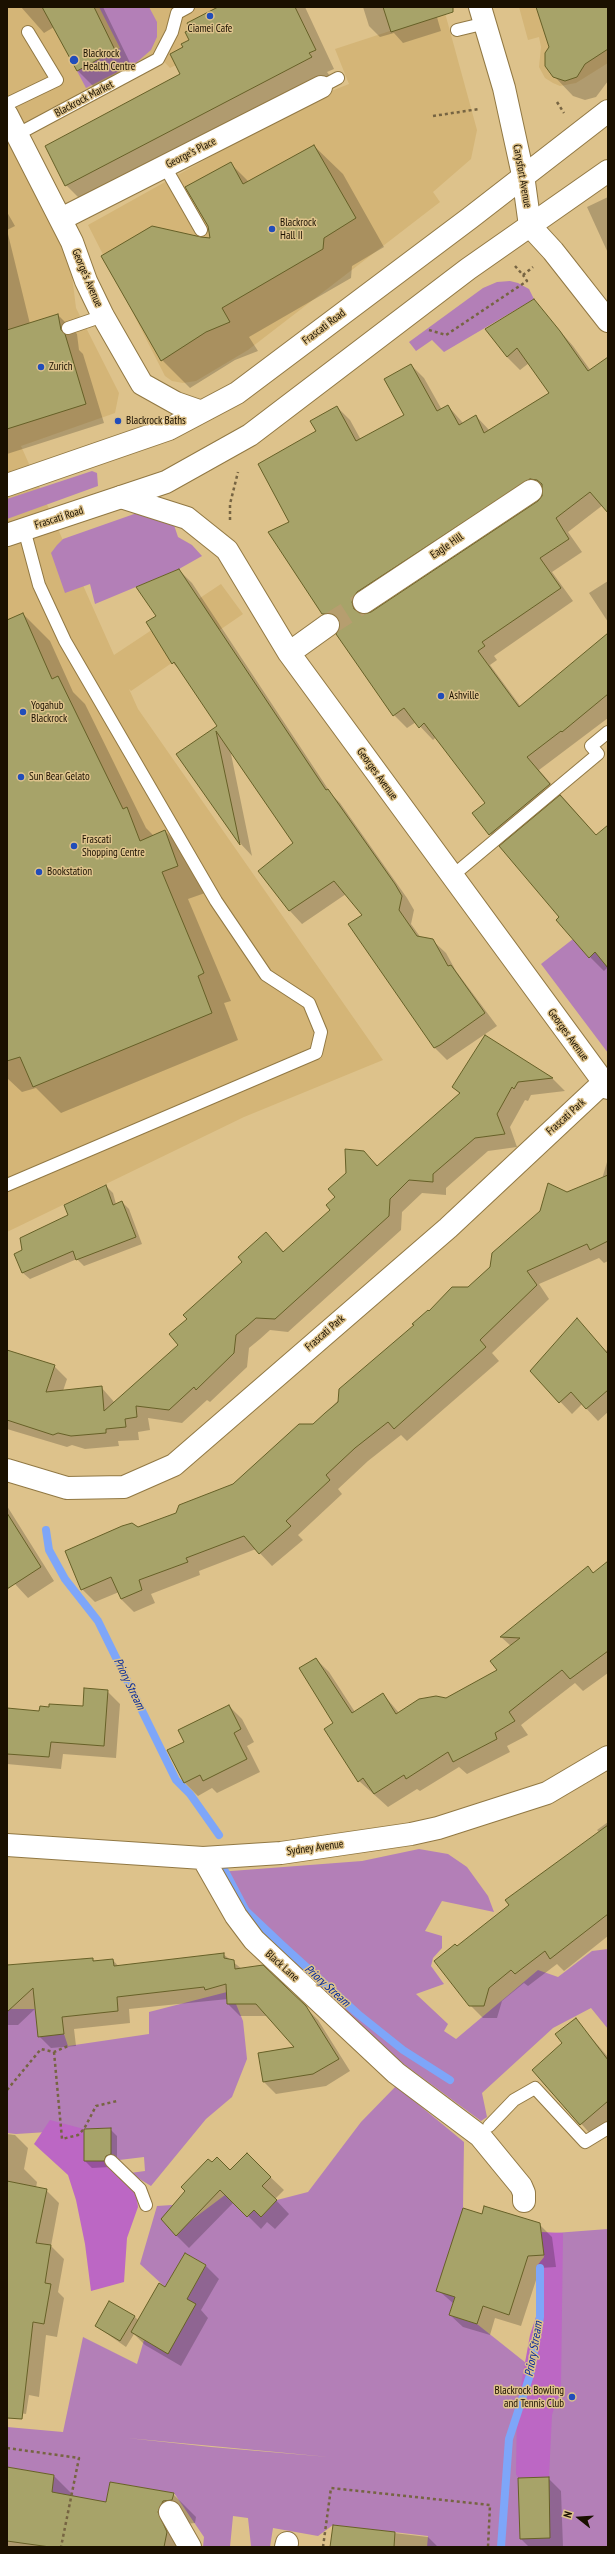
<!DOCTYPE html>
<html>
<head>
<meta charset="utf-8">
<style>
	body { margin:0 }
	#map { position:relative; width:615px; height:2554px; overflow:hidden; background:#ddc28b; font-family:"PT Sans Narrow",sans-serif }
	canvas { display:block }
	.frame { position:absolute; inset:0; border:8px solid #1a1000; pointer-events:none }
	.north { position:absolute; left:559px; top:2498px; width:40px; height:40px; -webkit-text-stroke:3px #ddc28b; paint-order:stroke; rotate:287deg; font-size:11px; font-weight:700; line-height:16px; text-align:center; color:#1a1000 }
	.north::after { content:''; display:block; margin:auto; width:14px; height:18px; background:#1a1000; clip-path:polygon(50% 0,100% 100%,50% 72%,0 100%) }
</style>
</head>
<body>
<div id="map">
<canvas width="615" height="2554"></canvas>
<div class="frame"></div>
<div class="north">N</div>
</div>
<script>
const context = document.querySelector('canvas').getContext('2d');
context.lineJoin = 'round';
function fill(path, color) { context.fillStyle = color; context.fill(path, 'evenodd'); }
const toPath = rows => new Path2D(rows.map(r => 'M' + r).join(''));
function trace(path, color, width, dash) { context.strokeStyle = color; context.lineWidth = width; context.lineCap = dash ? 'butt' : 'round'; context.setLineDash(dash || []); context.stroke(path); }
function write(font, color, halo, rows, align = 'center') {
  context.font = font + ' "PT Sans Narrow",sans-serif'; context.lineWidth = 3; context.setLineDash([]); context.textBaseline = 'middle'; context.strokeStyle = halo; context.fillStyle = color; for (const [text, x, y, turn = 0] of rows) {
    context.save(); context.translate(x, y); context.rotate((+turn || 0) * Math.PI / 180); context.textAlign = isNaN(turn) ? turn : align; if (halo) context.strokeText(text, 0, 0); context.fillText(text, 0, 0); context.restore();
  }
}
const built = toPath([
	[7,7,289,7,170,68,156,53,25,131,65,218,76,308,119,393,115,413,21,446,114,655,221,584,243,614,131,691,129,689,138,709,383,1060,244,1117,7,1232],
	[519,7,608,7,608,63,576,83,560,86,553,83,545,78,539,67,541,47,539,37,528,40],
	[445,13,477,130,471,159,433,192,440,202,248,350,196,381,183,383,172,381,165,376,88,225,321,95,349,84,335,49]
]);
const green = toPath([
	[99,7,149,7,157,22,157,37,151,50,137,62,86,88,77,71,120,48],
	[510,281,518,283,529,289,534,299,444,352,432,340,416,351,409,342,483,288,497,282],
	[92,471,97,473,98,486,7,519,7,499],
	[137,513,173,522,178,537,192,545,202,556,179,569,95,604,90,584,65,593,51,553,57,545,63,539],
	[573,939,589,957,608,941,608,1053,541,964],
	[419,1849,448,1854,467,1867,488,1896,494,1912,442,1901,425,1931,442,1936,442,1948,433,1958,431,1966,444,1984,416,1994,448,2024,444,2031,456,2039,538,1970,558,1977,592,1951,608,1949,608,2029,591,2008,553,2028,482,2093,487,2117,481,2121,394,2057,271,1949,218,1872,362,1861],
	[227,1992,227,2004,236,2004,243,2021,247,2059,232,2097,206,2119,151,2186,130,2173,145,2171,144,2157,111,2161,111,2128,16,2134,7,2133,7,2012,10,2009,35,2009,64,2034,68,2046,149,2034,149,2012],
	[396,2086,464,2142,463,2208,455,2297,449,2315,477,2324,526,2363,517,2407,556,2386,555,2233,608,2229,608,2547,427,2547,428,2536,333,2525,318,2536,273,2528,270,2547,260,2547,251,2546,248,2518,233,2516,230,2547,203,2547,204,2537,174,2493,110,2482,106,2502,51,2547,44,2546,54,2475,7,2467,7,2427,63,2432,83,2337,137,2364,144,2340,168,2353,187,2299,206,2265,185,2253,165,2287,140,2264,157,2206,172,2205,189,2222,225,2195,247,2217,254,2210,261,2217,277,2200,308,2192,361,2122],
	[127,2438,329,2457,211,2447]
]);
const forest = toPath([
	[50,2120,84,2129,85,2161,111,2161,136,2190,138,2207,127,2238,124,2282,91,2291,85,2244,76,2200,68,2175,34,2144],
	[541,2232,563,2233,561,2386,552,2415,549,2477,518,2478,516,2474,517,2407,530,2335,537,2314,536,2267,544,2257]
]);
const shadow = toPath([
	[21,7,103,7,133,69,96,89,77,70,54,27,44,33],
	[221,7,305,7,334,69,327,72,330,76,85,204,66,185,181,75,184,47,191,40,191,30],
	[363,7,434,7,441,31,403,43,394,33,380,37,369,26],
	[538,7,608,7,608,81,596,97,585,100,573,96,554,76,550,47],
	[314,146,343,174,384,247,352,266,351,278,249,337,258,351,235,360,190,388,162,360,200,238,211,239,230,163,249,182],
	[608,197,608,253,587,207],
	[7,212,15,226,7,230],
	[7,230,30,324,58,315,77,334,79,350,83,354,104,423,7,454],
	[533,300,573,346,591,371,608,372,608,511,603,505,568,532,582,552,552,572,573,601,494,656,497,660,490,665,521,707,608,634,608,718,539,770,597,836,608,827,608,967,604,971,590,957,561,918,474,814,486,804,436,737,433,740,416,722,407,728,394,715,340,627,337,627,323,614,290,523,317,431,337,407,350,420,361,440,406,415,411,365,424,378,442,410,448,406,463,423,476,416,490,431,550,393,529,363,520,370,507,357],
	[538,493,543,493,539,502,371,613,364,615,366,609],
	[179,570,192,583,332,795,340,803,407,898,414,910,411,924,421,938,432,940,446,953,456,971,497,1026,447,1060,434,1047,363,915,346,894,302,924,290,911,260,871,294,844,230,749,252,856,241,844,178,754,219,726,182,672,173,663,158,616],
	[608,581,608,622,589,593],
	[23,614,50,641,73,692,85,704,146,828,154,836,165,831,192,858,205,893,188,899,231,1001,224,1003,238,1040,61,1113,36,1088,22,1092,7,1078,7,621],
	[485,1036,553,1079,565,1091,531,1095,528,1101,525,1100,510,1127,517,1147,488,1151,446,1188,446,1195,422,1193,402,1212,401,1230,288,1332,270,1330,260,1339,249,1348,247,1367,210,1402,207,1400,182,1423,148,1418,150,1430,138,1432,139,1440,118,1441,119,1446,85,1449,72,1445,67,1447,7,1429,7,1351,54,1366,67,1379,63,1391,101,1387,115,1403,180,1345,188,1319,244,1262,266,1233,284,1252,331,1210,347,1174,363,1152,378,1166,460,1094,454,1087],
	[607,1162,608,1261,604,1263,599,1258,539,1284,549,1299,492,1353,499,1361,407,1441,401,1435,368,1461,338,1489,342,1494,298,1535,303,1540,272,1566,256,1549,199,1571,200,1575,151,1594,155,1603,134,1612,121,1599,119,1592,95,1602,82,1589,138,1528,177,1514,233,1484,313,1425,429,1312,468,1288,567,1194,602,1179],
	[106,1186,113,1193,116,1204,122,1202,129,1209,142,1244,84,1266,77,1259,30,1279,23,1273,16,1254,24,1251],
	[577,1319,606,1351,608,1349,608,1412,598,1421,582,1404,572,1414,531,1371],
	[7,1506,54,1581,28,1598,15,1584,7,1572],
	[587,1567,594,1574,608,1571,608,1673,583,1691,575,1683,521,1725,528,1735,507,1746,510,1752,467,1774,459,1767,420,1791,417,1789,388,1807,359,1781,334,1724,316,1659,329,1672,355,1712,383,1694,399,1713,447,1699,498,1671,511,1646,501,1637],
	[107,1691,120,1704,116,1758,63,1754,61,1769,7,1764,7,1709,40,1712,84,1707],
	[229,1706,242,1719,254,1742,247,1746,260,1772,217,1793,212,1788,198,1796,185,1783,185,1742],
	[608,1822,608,1936,564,1971,557,1964,528,1986,524,1983,502,2001,497,2018,483,2018,470,2005,457,1947,600,1833,597,1830],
	[223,1954,242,1969,305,2007,318,2020,350,2071,326,2086,276,2094,264,2082,296,2047,268,2016,240,2016,228,2004,228,1999,129,2009,130,2023,74,2029,76,2046,51,2048,39,2036,36,2008,18,2025,7,2025,7,1966,92,1959,95,1962,113,1960,119,1967],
	[576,2020,608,2057,608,2125,594,2138,533,2070,564,2043],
	[110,2129,117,2136,117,2160,110,2167,92,2168,85,2161,85,2130],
	[7,2134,15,2135,28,2148,24,2169,37,2182,36,2188,46,2190,59,2203,51,2246,64,2259,58,2292,64,2298,57,2337,46,2335,39,2397,29,2395,26,2414,7,2411],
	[247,2155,284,2190,275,2199,289,2214,275,2229,267,2222,261,2229,234,2202,189,2248,176,2235,187,2191,230,2172],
	[482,2216,539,2224,552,2237,556,2267,540,2268,521,2326,495,2318,490,2335,463,2327,450,2315,454,2304,438,2290],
	[185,2254,206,2266,219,2279,201,2310,208,2318,181,2366,145,2345,134,2334,126,2347,96,2326,134,2316,139,2321,166,2288],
	[7,2468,54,2476,76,2498,107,2503,173,2494,196,2517,195,2523,186,2524,186,2547,7,2547],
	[548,2478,561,2491,563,2547,529,2547,521,2539],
	[334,2526,428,2537,438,2547,331,2547]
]);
const stream = toPath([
	[46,1530,49,1550,65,1579,98,1621,176,1780,190,1794,219,1835],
	[225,1871,246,1911,282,1945,358,2014,403,2050,450,2080],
	[501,2547,509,2439,530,2375,540,2317,540,2268]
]);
const building = toPath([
	[42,7,94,7,115,50,77,71,42,7],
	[218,7,295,7,316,50,309,53,312,57,65,186,45,146,180,74,170,54,183,47,181,44,189,40,185,32,190,30,187,23,218,7],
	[383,7,453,7,453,12,391,32,383,7],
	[536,7,608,7,608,49,585,64,577,77,565,81,553,77,545,66,545,53,549,47,536,7],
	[314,145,356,218,324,238,323,249,222,308,230,322,206,332,161,361,101,256,152,226,201,237,210,238,208,226,185,187,231,162,243,184,314,145],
	[534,299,560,331,588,371,608,357,608,513,590,492,556,518,569,539,540,558,561,588,482,642,485,646,478,651,519,707,608,633,608,694,562,732,561,731,527,757,550,784,489,835,472,813,485,803,424,723,419,728,404,708,393,716,336,634,340,624,338,618,333,614,322,614,268,532,289,522,258,464,316,431,310,421,337,406,356,441,404,415,384,379,411,364,437,411,448,405,459,425,476,415,484,433,549,393,517,348,507,357,485,329,534,299],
	[530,479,537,480,542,484,542,496,538,501,371,612,364,614,354,609,352,602,357,592,530,479],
	[58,314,61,330,65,334,86,404,7,429,7,330,58,314],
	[179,569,326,790,328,789,395,884,402,896,399,910,417,936,433,939,448,966,451,965,485,1013,440,1045,434,1048,348,924,362,915,334,881,289,911,258,871,293,843,216,731,240,845,176,754,217,726,174,662,172,664,146,622,156,616,136,587,179,569],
	[23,613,52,679,58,676,123,809,127,807,140,841,165,830,178,866,162,872,204,973,198,976,212,1013,33,1087,20,1057,7,1061,7,620,23,613],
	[560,795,596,835,608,825,608,968,595,952,589,958,556,920,559,917,499,846,560,795],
	[485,1035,553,1078,518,1082,514,1089,512,1087,497,1114,505,1134,475,1138,433,1174,433,1182,409,1180,390,1199,389,1216,275,1319,256,1318,247,1326,236,1335,234,1353,196,1390,194,1387,169,1410,136,1406,137,1417,125,1419,126,1427,106,1429,106,1433,71,1436,58,1433,53,1435,7,1420,7,1350,55,1365,46,1392,102,1386,104,1411,178,1345,169,1334,187,1319,183,1315,242,1262,238,1257,266,1232,283,1252,330,1210,326,1205,335,1197,328,1189,346,1173,345,1149,364,1151,377,1166,460,1093,452,1087,485,1035],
	[608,1175,608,1241,590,1250,587,1244,527,1271,537,1285,480,1340,486,1347,394,1429,388,1422,355,1448,326,1475,330,1480,286,1521,291,1526,259,1554,244,1536,186,1558,188,1562,139,1580,142,1590,121,1599,111,1577,81,1590,65,1551,122,1526,132,1523,138,1527,176,1513,179,1505,233,1484,299,1424,313,1424,325,1413,338,1402,339,1389,414,1325,412,1324,428,1310,429,1311,452,1287,468,1287,490,1267,492,1253,540,1211,548,1183,567,1192,608,1175],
	[106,1185,113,1205,122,1201,136,1237,76,1260,73,1251,22,1273,14,1254,22,1250,20,1238,68,1215,64,1205,106,1185],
	[577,1318,608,1354,608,1390,586,1409,571,1392,559,1403,530,1371,577,1318],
	[7,1513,41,1567,7,1589,7,1513],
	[608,1561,608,1651,570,1679,562,1670,509,1712,515,1721,495,1733,497,1739,453,1762,448,1752,406,1779,404,1775,374,1794,363,1778,358,1782,324,1729,333,1723,299,1668,316,1658,352,1713,383,1693,396,1714,419,1699,436,1696,446,1698,497,1670,490,1661,520,1638,500,1637,588,1566,593,1573,608,1561],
	[84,1688,108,1690,104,1746,51,1742,49,1757,7,1754,7,1708,39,1711,40,1706,49,1707,49,1704,83,1706,84,1688],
	[229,1705,241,1729,234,1733,247,1759,203,1781,200,1775,184,1783,167,1750,184,1742,178,1730,229,1705],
	[608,1825,608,1914,550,1959,545,1951,515,1974,511,1970,489,1988,484,2006,469,2006,434,1961,455,1944,457,1946,509,1905,505,1900,608,1825],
	[224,1953,224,1958,234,1960,235,1969,263,1965,306,2006,339,2059,313,2074,263,2082,258,2053,294,2047,256,2004,227,2004,226,1984,205,1990,204,1987,117,1997,118,2011,62,2017,64,2034,38,2037,33,1988,7,2012,7,1965,93,1958,93,1961,113,1959,114,1966,224,1953],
	[576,2018,608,2060,608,2101,580,2125,532,2070,562,2043,555,2034,576,2018],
	[111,2128,111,2154,106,2156,104,2161,84,2161,84,2129,111,2128],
	[247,2153,271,2177,262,2186,277,2200,261,2217,254,2210,247,2217,220,2190,176,2236,161,2219,185,2191,181,2187,208,2159,212,2162,217,2157,230,2170,247,2153],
	[7,2181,47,2189,36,2243,51,2245,45,2283,51,2284,44,2324,33,2322,22,2419,7,2418,7,2181],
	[484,2206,540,2223,544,2255,528,2256,509,2315,483,2306,477,2324,449,2315,455,2297,436,2291,463,2208,482,2214,484,2206],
	[185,2253,206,2265,187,2299,196,2304,168,2354,131,2332,159,2283,165,2287,185,2253],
	[109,2301,135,2316,120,2341,95,2326,109,2301],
	[7,2467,54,2475,52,2492,106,2502,110,2482,174,2493,172,2500,163,2501,158,2512,167,2532,164,2547,50,2547,7,2541,7,2467],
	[549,2477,550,2538,520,2539,518,2478,549,2477],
	[333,2525,395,2532,394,2547,330,2547,333,2525]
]);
const minorTunnel = toPath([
	[328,625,364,602]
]);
const path = toPath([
	[557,102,564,113],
	[433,116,479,109],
	[515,266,523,275,533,267],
	[429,330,446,335,527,281,523,275],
	[230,520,230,504,238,472],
	[54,2052,62,2139,78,2135,84,2129,96,2106,117,2101],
	[7,2090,41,2049,54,2052,68,2046],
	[7,2448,79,2458,61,2547],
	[323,2547,331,2488,490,2505,488,2547]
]);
const service = toPath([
	[457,30,486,23],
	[321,87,338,78],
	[7,104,57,80,28,32],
	[18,134,158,59,172,32,177,13,188,7],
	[165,167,201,230],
	[68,328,103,316],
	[451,877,598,754,591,746,608,732],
	[7,1185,316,1053,321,1032,309,1003,266,975,216,901,65,641,39,585,24,529],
	[489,2126,514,2100,535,2088,585,2142,608,2128],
	[111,2161,140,2189,146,2205]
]);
const minor = toPath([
	[61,219,321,87],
	[121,497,187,518,227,550,289,653,608,1088],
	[364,602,531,491],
	[289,653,328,625],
	[7,1470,67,1488,124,1487,174,1465,448,1228,603,1083],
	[7,1845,203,1858,281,1853,411,1834,438,1828,547,1793,608,1757],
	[203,1858,236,1916,254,1940,396,2073,480,2136,521,2186,524,2193,524,2201],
	[170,2512,190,2547],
	[286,2547,287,2543]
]);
const tertiary = toPath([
	[480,7,504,88,523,175],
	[7,115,72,242,86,281,103,316,142,384,176,403,199,411]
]);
const secondary = toPath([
	[523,175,530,226,553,251,608,321]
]);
const trunk = toPath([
	[7,485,169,429,237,393,470,218,608,111],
	[7,535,166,482,250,435,468,269,608,171]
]);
const markers = [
	[210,16,4,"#214dba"],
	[74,60,5,"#214dba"],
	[272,229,4,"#214dba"],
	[41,367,4,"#214dba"],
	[118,421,4,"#214dba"],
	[441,696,4,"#214dba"],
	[23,712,4,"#214dba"],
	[21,777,4,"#214dba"],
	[74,846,4,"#214dba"],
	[39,872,4,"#214dba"],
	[572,2397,4,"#214dba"]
];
const poiNames = [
	["Ciamei Cafe",210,29,"center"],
	["Blackrock",83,54],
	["Health Centre",83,67],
	["Blackrock",280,223],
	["Hall II",280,236],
	["Zurich",49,367],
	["Blackrock Baths",126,421],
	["Ashville",449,696],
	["Yogahub",31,706],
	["Blackrock",31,719],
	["Sun Bear Gelato",29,777],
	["Frascati",82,840],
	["Shopping Centre",82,853],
	["Bookstation",47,872],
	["Blackrock Bowling",564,2391,"right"],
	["and Tennis Club",564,2404,"right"]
];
const streetNames = [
	["Blackrock Market",84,99,-28],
	["George's Place",191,153,-27],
	["Carysfort Avenue",522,176,80],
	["George's Avenue",87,278,67],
	["Frascati Road",324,327,-37],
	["Frascati Road",59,518,-18],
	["Eagle Hill",447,546,-34],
	["Georges Avenue",377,774,54],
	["Georges Avenue",568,1035,54],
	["Frascati Park",566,1117,-42],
	["Frascati Park",325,1333,-41],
	["Sydney Avenue",315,1848,-8],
	["Black Lane",282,1966,42]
];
const waterNames = [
	["Priory Stream",129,1684,64],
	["Priory Stream",327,1986,42],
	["Priory Stream",534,2349,-80]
];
fill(built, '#d4b577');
fill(green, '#b37fb7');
fill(forest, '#bc67c4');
fill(shadow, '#0003');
trace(stream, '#7ea6f9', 8);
fill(building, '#a7a369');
trace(building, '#666027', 1);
trace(minorTunnel, '#b69e6f', 22, [22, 11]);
trace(service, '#917843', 14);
trace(minor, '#917843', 24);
trace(tertiary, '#917843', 24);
trace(secondary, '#917843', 24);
trace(trunk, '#917843', 24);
trace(path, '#766442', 2.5, [3, 3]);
trace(service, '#fff', 12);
trace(minor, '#fff', 22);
trace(tertiary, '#fff', 22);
trace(secondary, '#fff', 22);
trace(trunk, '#fff', 22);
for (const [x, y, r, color] of markers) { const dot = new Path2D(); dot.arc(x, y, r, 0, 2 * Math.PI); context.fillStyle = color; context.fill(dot); trace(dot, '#ddc28b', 1.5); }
write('11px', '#1a1000', '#ddc28b', poiNames, 'left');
write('11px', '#1a1000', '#ddc28b', streetNames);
write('italic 12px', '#03289d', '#ddc28b', waterNames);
</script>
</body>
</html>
